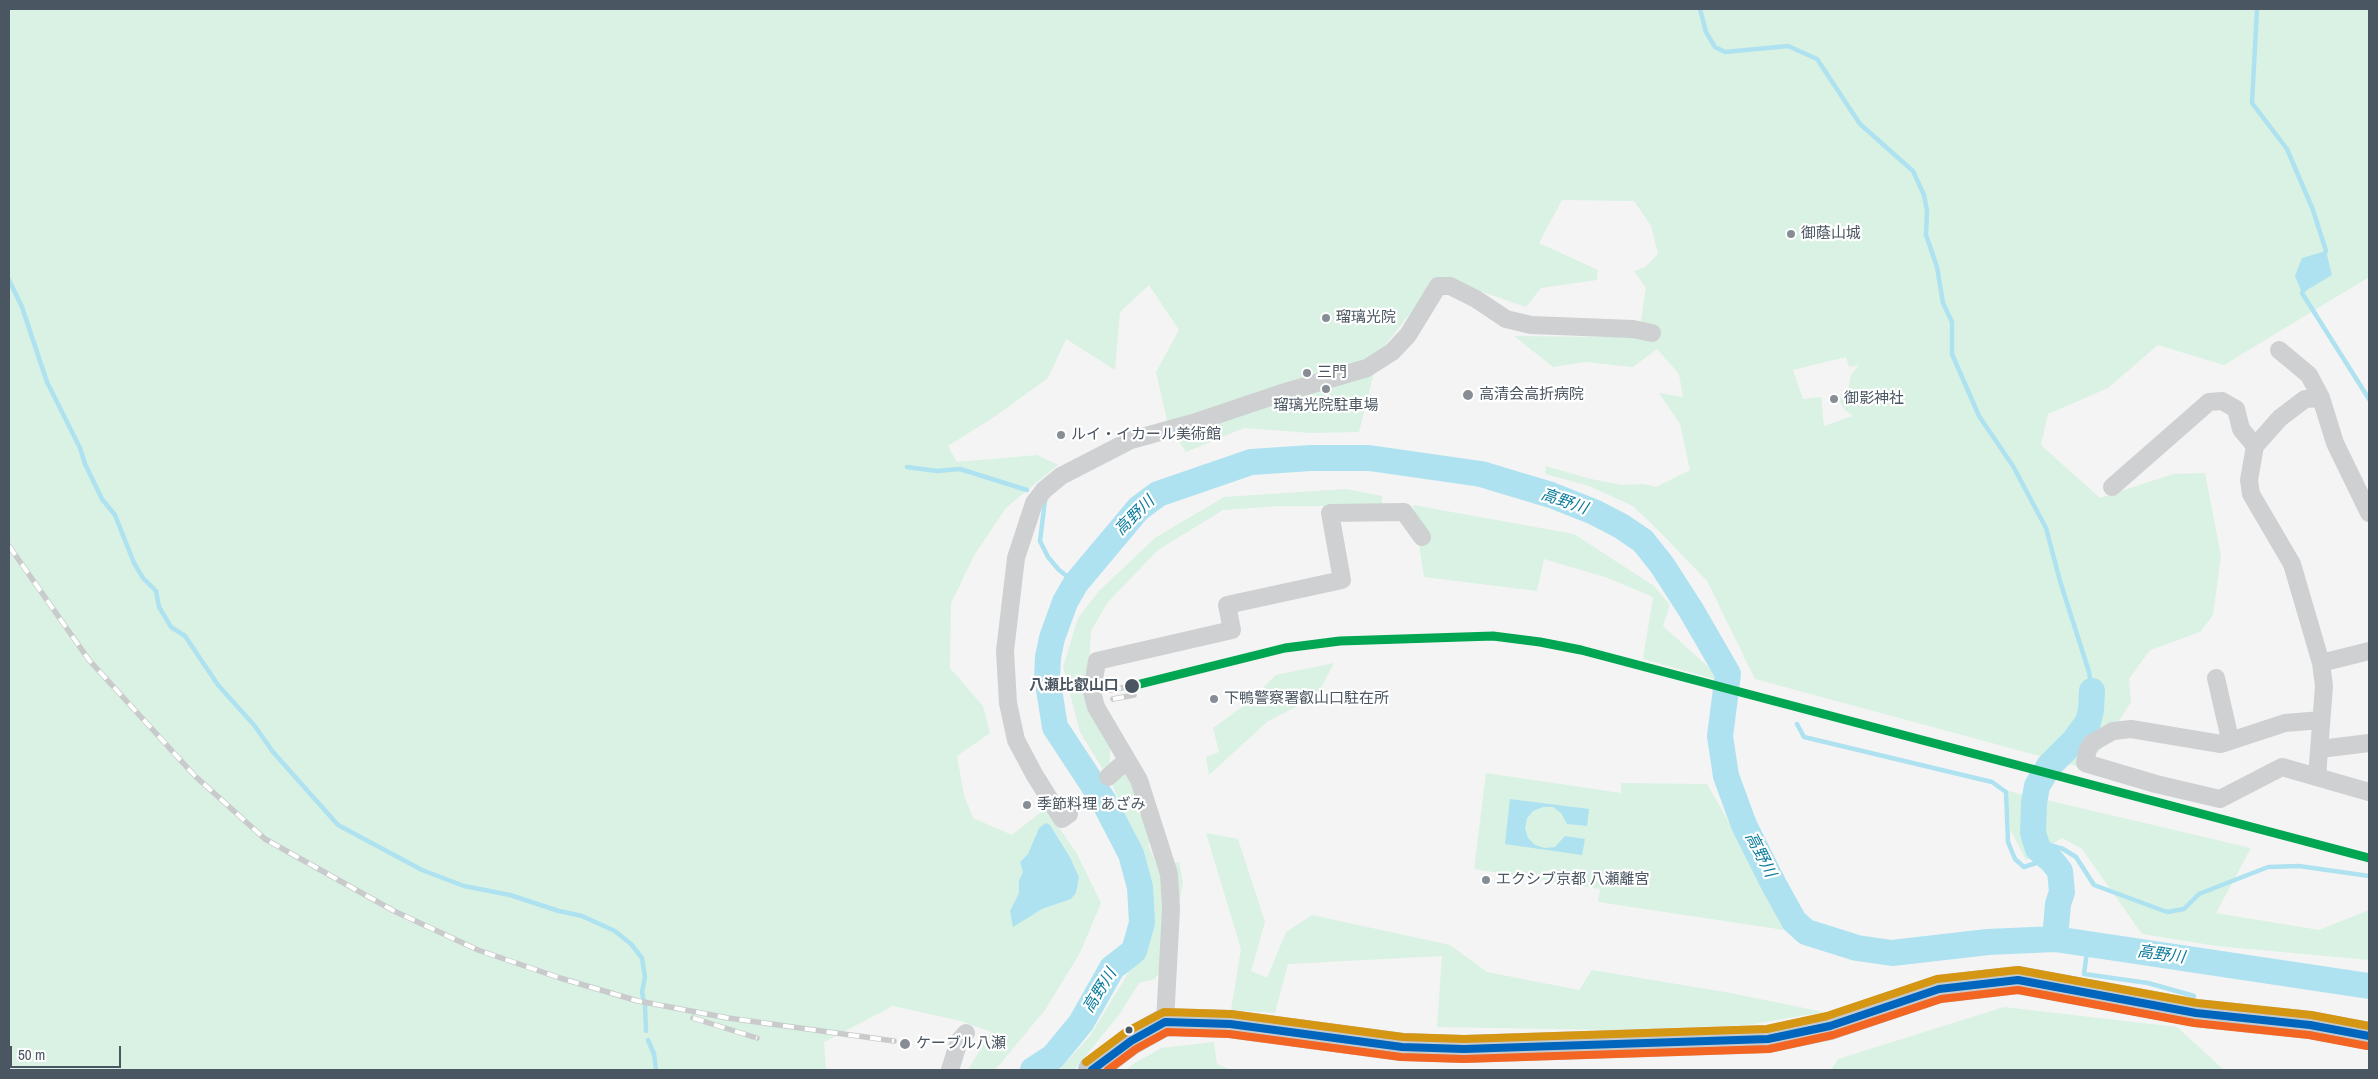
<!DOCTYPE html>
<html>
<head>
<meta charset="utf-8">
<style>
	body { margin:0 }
	#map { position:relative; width:2378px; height:1079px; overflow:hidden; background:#f4f4f4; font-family:"Archivo Narrow",sans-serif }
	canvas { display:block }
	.frame { position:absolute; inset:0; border:10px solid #4a5661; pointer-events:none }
	.scale { position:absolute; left:10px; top:1046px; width:111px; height:22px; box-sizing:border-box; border:2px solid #4a5661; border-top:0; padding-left:6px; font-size:15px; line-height:18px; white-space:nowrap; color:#4a5661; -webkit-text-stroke:4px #fff; paint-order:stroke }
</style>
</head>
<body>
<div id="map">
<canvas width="2378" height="1079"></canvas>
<div class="frame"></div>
<div class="scale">50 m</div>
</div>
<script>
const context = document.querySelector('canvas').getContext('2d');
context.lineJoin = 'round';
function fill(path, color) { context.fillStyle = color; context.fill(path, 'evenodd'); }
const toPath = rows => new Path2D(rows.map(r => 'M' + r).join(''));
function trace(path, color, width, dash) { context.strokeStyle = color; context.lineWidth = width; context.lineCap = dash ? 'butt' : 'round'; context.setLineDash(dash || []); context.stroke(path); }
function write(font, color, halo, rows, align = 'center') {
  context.font = font + ' "Archivo Narrow","Noto Sans JP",sans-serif'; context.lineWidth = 4.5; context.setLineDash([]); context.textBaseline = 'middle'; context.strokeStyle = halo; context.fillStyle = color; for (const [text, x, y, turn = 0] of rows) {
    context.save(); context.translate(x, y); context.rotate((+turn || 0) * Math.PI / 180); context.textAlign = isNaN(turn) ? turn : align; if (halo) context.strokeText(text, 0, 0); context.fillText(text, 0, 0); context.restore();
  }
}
const green = toPath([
	[9,9,2369,9,2369,277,2224,365,2158,345,2108,388,2048,414,2041,445,2100,498,2173,474,2205,473,2221,556,2213,615,2200,632,2150,650,2129,679,2131,702,2104,745,2084,768,1755,679,1707,581,1659,531,1633,506,1589,486,1545,474,1546,466,1591,479,1621,485,1644,484,1656,487,1690,470,1680,424,1659,393,1683,397,1679,374,1657,349,1633,367,1585,362,1553,367,1514,336,1597,337,1629,334,1641,321,1646,288,1634,271,1645,267,1658,254,1651,226,1634,201,1562,200,1539,243,1598,270,1597,280,1541,288,1526,307,1439,277,1379,353,1359,432,1311,433,1244,428,1186,452,1168,425,1156,372,1179,330,1149,285,1120,312,1115,370,1066,339,1048,378,994,417,948,446,957,462,1037,455,1058,465,1006,508,975,554,951,603,950,668,983,706,990,733,957,756,964,795,973,818,1012,835,1046,808,1077,854,1101,903,1080,953,1045,1010,995,1070,968,1070,991,1032,961,1021,893,1006,824,1042,826,1070,9,1070],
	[1846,357,1849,367,1859,365,1851,375,1847,395,1839,400,1845,410,1853,416,1824,426,1821,397,1803,399,1793,370],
	[1050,825,1070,856,1079,877,1076,893,1071,899,1042,909,1017,923,1010,911,1019,893,1019,880,1023,872,1020,862,1028,855,1035,841,1036,833],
	[1346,489,1382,496,1382,506,1279,506,1223,510,1158,550,1108,602,1091,631,1087,699,1111,742,1109,770,1113,775,1126,774,1136,795,1135,809,1148,823,1153,835,1148,845,1158,868,1179,862,1183,883,1179,904,1165,906,1161,935,1166,962,1155,979,1139,983,1119,1015,1074,1070,1059,1070,1090,1036,1127,975,1146,925,1146,873,1113,786,1080,732,1063,667,1078,618,1099,591,1155,538,1224,497],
	[1413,505,1574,534,1654,586,1670,605,1663,626,1716,674,1714,679,1643,659,1653,597,1608,578,1544,559,1537,591,1424,577],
	[1334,663,1317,696,1267,722,1209,775,1206,757,1219,752,1213,728,1245,705,1276,675],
	[1486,773,1621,793,1621,783,1707,784,1791,931,1598,902,1600,889,1474,869],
	[2008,791,2251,848,2216,913,2319,930,2369,910,2369,960,2217,946,2142,934,2082,849,2062,838,2026,860,2010,829],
	[1206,833,1238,839,1265,922,1251,971,1267,978,1286,932,1312,915,1450,945,1487,972,1579,990,1592,970,1725,992,1824,1012,1748,1025,1612,1030,1437,1027,1442,956,1288,964,1275,1013,1231,1010,1241,949],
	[2004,1007,2177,1027,2224,1070,1831,1070,1838,1059],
	[1214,1042,1217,1064,1231,1070,1126,1070,1134,1063,1162,1048]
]);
const water = toPath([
	[2326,251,2332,275,2302,293,2295,276,2302,258],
	[1510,799,1589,809,1587,826,1567,824,1561,813,1553,807,1543,807,1533,811,1527,818,1525,828,1528,838,1535,845,1545,848,1555,847,1565,836,1585,839,1582,855,1505,844],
	[1046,823,1050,825,1070,857,1079,877,1076,893,1071,899,1042,909,1013,927,1010,911,1019,893,1019,880,1023,872,1020,862,1028,854,1039,828]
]);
const stream = toPath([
	[1700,9,1706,32,1715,47,1725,52,1788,46,1817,59,1860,124,1913,171,1924,195,1927,211,1926,235,1937,267,1943,303,1952,322,1952,354,1979,416,2013,466,2046,528,2060,581,2089,672,2092,691],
	[2257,9,2252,103,2287,149,2313,210,2326,251,2324,255],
	[9,280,22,307,47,382,80,448,85,464,102,499,115,515,134,563,143,578,156,591,159,607,171,627,185,636,218,685,254,725,273,752,338,825,422,870,464,886,510,895,559,911,582,916,615,931,631,944,642,958,645,977,642,992,644,1002],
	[2304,290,2302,293,2369,399],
	[907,467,937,471,960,469,1027,490],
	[1045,500,1040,541,1048,557,1059,570,1076,583],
	[1797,724,1804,737,1992,782,2006,792,2008,842,2015,859,2024,867,2036,863,2050,845,2063,849,2076,857,2094,885,2167,912,2184,909,2199,894,2268,867,2299,866,2369,876],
	[2088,944,2084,974,2148,983,2194,996],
	[645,1006,646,1031],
	[648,1040,654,1054,656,1070]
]);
const river = toPath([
	[2055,939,2058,904,2062,892,2060,871,2052,861,2038,849,2033,833,2034,803,2037,786,2049,766,2074,741,2088,722,2091,710,2092,691],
	[1033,1070,1053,1057,1081,1023,1112,968,1134,951,1142,923,1140,887,1131,854,1103,800,1055,727,1047,677,1048,657,1052,638,1065,602,1076,583,1123,527,1138,509,1158,494,1251,462,1311,458,1369,458,1481,474,1551,495,1594,512,1621,526,1643,541,1662,565,1691,610,1728,674,1720,736,1726,776,1744,825,1773,883,1794,921,1806,932,1857,948,1892,953,1988,942,2055,939,2369,986]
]);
const minor = toPath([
	[2279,350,2309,375,2321,398],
	[2112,487,2209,402,2222,401,2236,409,2241,429,2255,446],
	[2321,663,2369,651],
	[2216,678,2230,739],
	[2321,720,2285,723,2221,744,2131,729,2113,731,2092,743,2088,749,2085,763,2156,784,2220,799,2282,767,2369,792],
	[2320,749,2369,743],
	[1108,777,1127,760],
	[2317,777,2324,686,2321,663,2292,564,2251,494,2249,480,2255,446,2280,418,2305,399,2321,398,2335,443,2369,513],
	[1069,814,1062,819,1034,774,1016,740,1008,703,1005,651,1016,558,1034,503,1044,490,1061,476,1131,440,1193,423,1279,394,1367,368,1392,352,1408,335,1438,286,1450,286,1476,299,1506,319,1531,325,1633,329,1652,333],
	[1165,1022,1171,909,1169,874,1139,780,1096,707,1092,692,1097,661,1232,630,1227,605,1342,580,1330,513,1404,512,1422,537],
	[950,1070,959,1041,966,1033]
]);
const trunk = toPath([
	[1092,1070,1131,1041,1165,1022,1230,1024,1402,1047,1464,1049,1768,1039,1830,1026,1939,989,2018,980,2196,1013,2310,1025,2369,1036]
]);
const rail = toPath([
	[9,546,89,660,195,776,265,839,394,911,478,950,560,978,638,1001,728,1018,894,1041],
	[1110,690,1132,686],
	[1113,699,1134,695],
	[693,1018,757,1038]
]);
const bus1 = toPath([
	[1092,1070,1131,1041,1165,1022,1230,1024,1402,1047,1464,1049,1768,1039,1830,1026,1939,989,2018,980,2196,1013,2310,1025,2369,1036]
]);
const bus2 = toPath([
	[1108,1070,1136,1049,1167,1032,1229,1034,1401,1057,1464,1059,1769,1049,1833,1035,1941,999,2018,990,2194,1023,2309,1035,2367,1046]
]);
const bus3 = toPath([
	[1086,1062,1126,1032,1164,1012,1231,1014,1403,1037,1464,1039,1767,1029,1827,1016,1937,979,2018,970,2197,1003,2311,1015,2369,1026]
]);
const rail1 = toPath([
	[1132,686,1285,648,1340,641,1493,636,1540,642,1581,650,2369,858]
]);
const markers = [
	[1791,234,5,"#868d94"],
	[1326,318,5,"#868d94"],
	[1307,373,5,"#868d94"],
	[1326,389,5,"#868d94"],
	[1468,395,6,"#868d94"],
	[1834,399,5,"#868d94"],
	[1061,435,5,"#868d94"],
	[1132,686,8,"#4a5661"],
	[1214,699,5,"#868d94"],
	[1027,805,5,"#868d94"],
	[1486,880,5,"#868d94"],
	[1129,1030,4.5,"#4a5661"],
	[905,1044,6,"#868d94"]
];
const poiNames = [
	["御蔭山城",1801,234],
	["瑠璃光院",1336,318],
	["三門",1317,373],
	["高清会高折病院",1479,395],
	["御影神社",1844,399],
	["瑠璃光院駐車場",1326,406,"center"],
	["ルイ・イカール美術館",1071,435],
	["下鴨警察署叡山口駐在所",1224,699],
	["季節料理 あざみ",1037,805],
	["エクシブ京都 八瀬離宮",1496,880],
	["ケーブル八瀬",916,1044]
];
const stopNames = [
	["八瀬比叡山口",1119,686]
];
const waterNames = [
	["高野川",1564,502,19],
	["高野川",1135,516,-45],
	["高野川",1760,855,63],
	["高野川",2161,955,8],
	["高野川",1100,991,-58]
];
fill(green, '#d9f2e3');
fill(water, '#aee2f0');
trace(stream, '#aee2f0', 4.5);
trace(river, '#aee2f0', 26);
trace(minor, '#ced0d2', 18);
trace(trunk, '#c4c9cd', 28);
trace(rail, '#c9cacc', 5.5);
trace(rail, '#fff', 4, [11]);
trace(bus1, '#0065bd', 8);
trace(bus2, '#f26522', 8);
trace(bus3, '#d49613', 8);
trace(rail1, '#00a651', 9);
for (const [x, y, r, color] of markers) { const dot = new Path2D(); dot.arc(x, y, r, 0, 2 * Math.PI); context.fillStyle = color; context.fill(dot); trace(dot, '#fff', 2); }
write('15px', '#4a5661', '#fff', poiNames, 'left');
write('bold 15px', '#4a5661', '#fff', stopNames, 'right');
write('italic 16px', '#0c7c9b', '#fff', waterNames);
</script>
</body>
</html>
